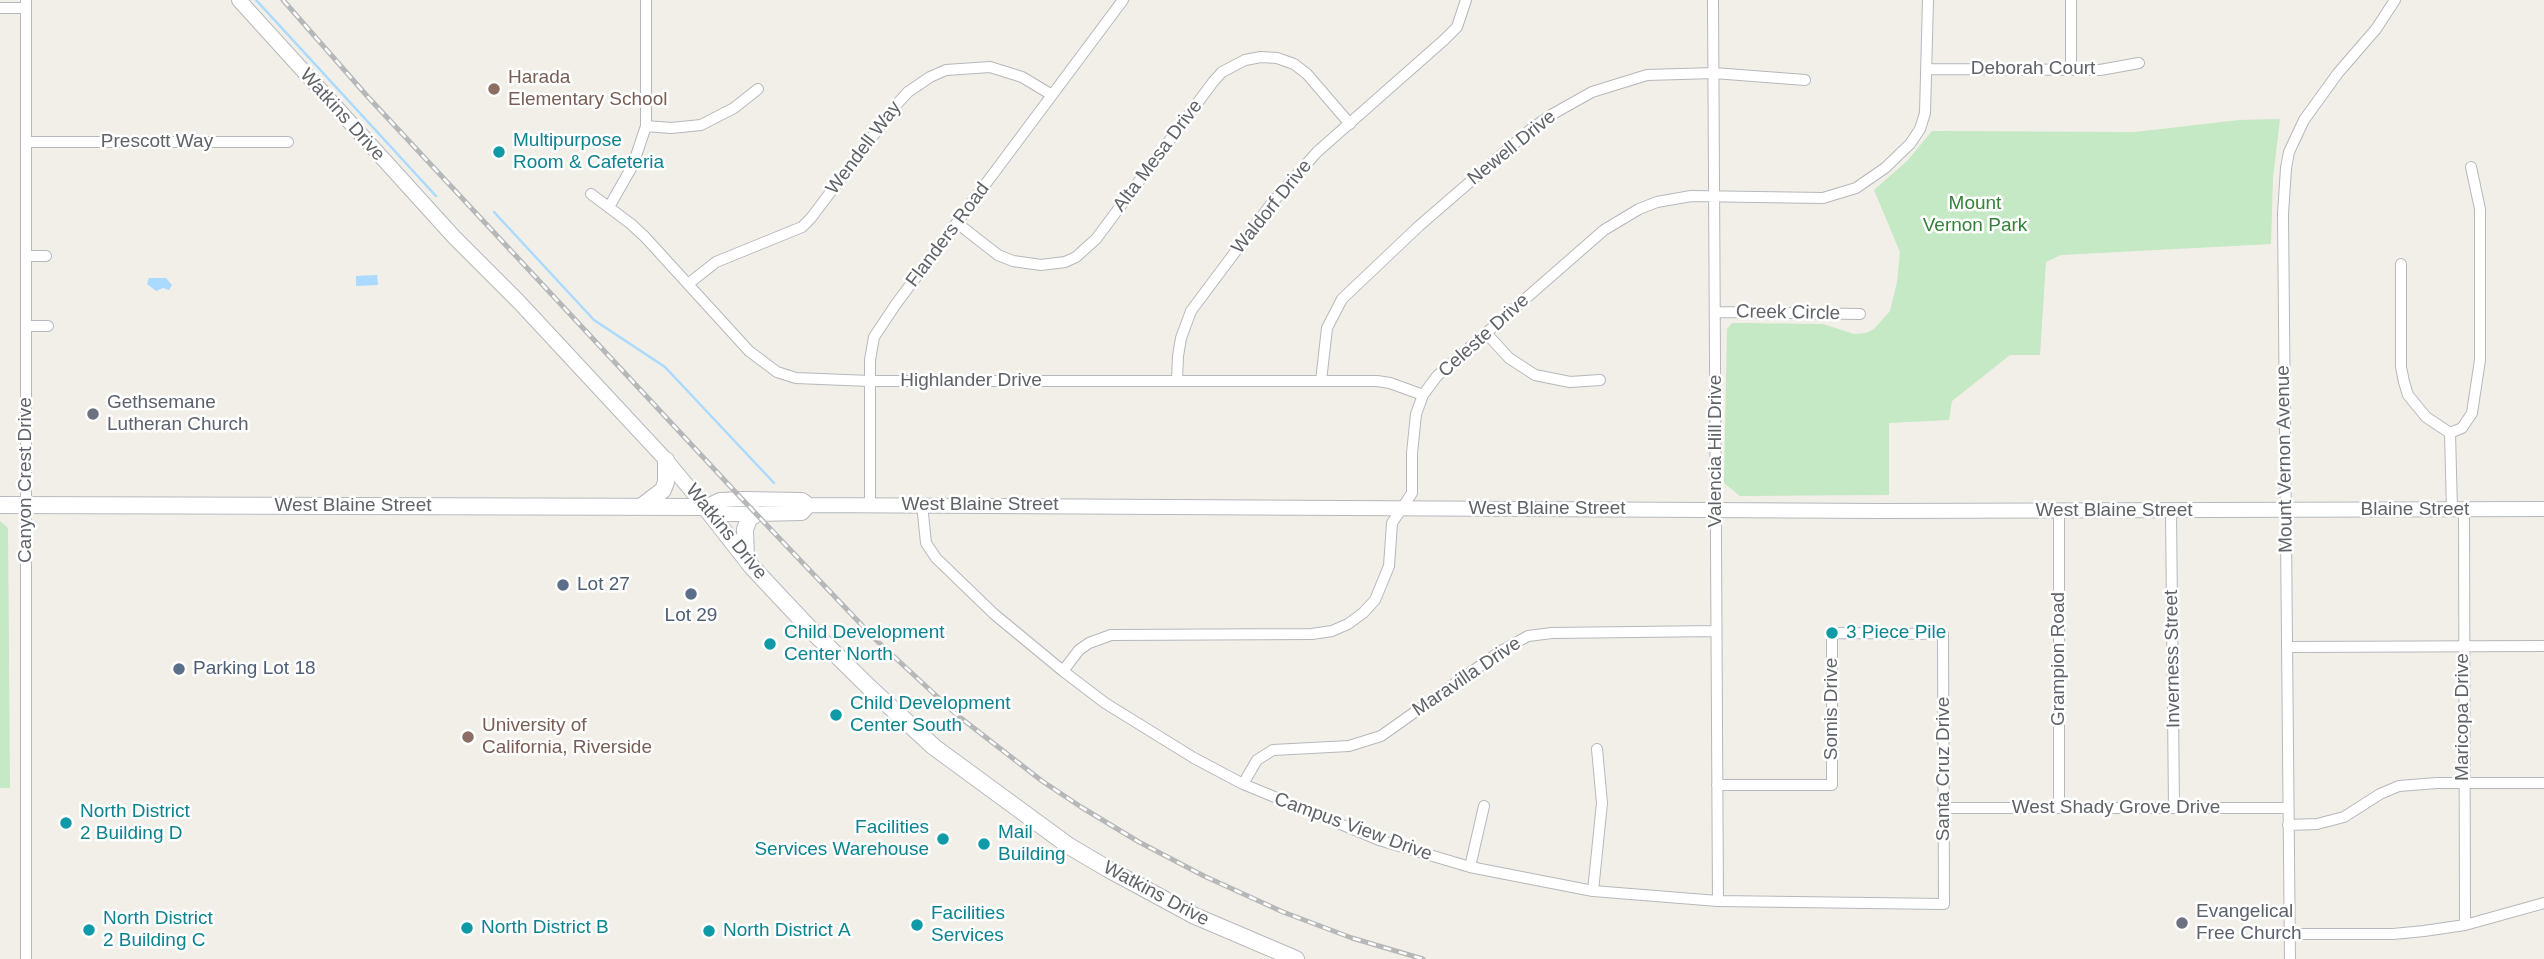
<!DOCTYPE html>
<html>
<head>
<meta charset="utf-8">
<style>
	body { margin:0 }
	canvas { display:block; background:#f1efe8 }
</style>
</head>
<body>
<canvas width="2544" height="959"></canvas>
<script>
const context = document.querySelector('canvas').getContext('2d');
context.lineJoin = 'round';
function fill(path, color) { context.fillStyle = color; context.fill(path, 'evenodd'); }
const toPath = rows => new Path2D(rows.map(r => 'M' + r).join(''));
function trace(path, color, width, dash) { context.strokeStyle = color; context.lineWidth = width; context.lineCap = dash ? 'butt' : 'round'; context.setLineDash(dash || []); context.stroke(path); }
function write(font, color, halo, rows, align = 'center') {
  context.font = font + ' Helvetica,sans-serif'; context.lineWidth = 5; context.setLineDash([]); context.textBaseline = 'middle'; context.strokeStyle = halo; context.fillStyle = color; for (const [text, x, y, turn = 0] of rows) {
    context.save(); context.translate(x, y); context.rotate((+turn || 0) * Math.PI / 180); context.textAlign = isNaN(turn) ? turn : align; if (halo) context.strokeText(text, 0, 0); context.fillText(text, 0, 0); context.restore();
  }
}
const green = toPath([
	[2280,119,2273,177,2271,244,2061,255,2046,262,2040,355,2010,355,1952,401,1949,420,1889,423,1889,495,1740,496,1724,483,1727,329,1732,323,1741,323,1823,324,1854,334,1866,333,1874,329,1890,311,1897,282,1900,252,1874,190,1907,161,1932,131,2135,132,2239,120],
	[0,521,8,528,10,788,0,788]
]);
const water = toPath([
	[377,275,378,285,356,286,356,276],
	[149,278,166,278,172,285,169,290,163,288,156,291,147,284]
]);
const stream = toPath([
	[256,0,436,196],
	[494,212,594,320,665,367,774,483]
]);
const minor = toPath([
	[26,0,26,959],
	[1713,0,1718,901],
	[0,8,26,8],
	[1927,69,2100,70,2139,63],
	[2071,69,2071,0],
	[646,126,671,128,701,125,734,108,758,89],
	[26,142,288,142],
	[591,194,631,224,645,237,749,351,777,372,796,378,870,381,1377,381,1390,383,1423,395],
	[609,207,633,165,646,126,646,0],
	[957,223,998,255,1013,261,1041,265,1065,262,1076,257,1096,239,1213,82,1222,72,1245,60,1261,57,1277,58,1294,64,1307,74,1350,124],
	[26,256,46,256],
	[2401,264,2401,367,2404,382,2408,395,2426,417,2450,433,2452,510],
	[688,284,716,262,802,227,811,218,897,104,908,92,930,77,946,70,990,67,1022,77,1052,95],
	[1716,312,1860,314],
	[26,326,48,326],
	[1486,333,1509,358,1535,375,1570,382,1600,380],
	[1177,380,1178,356,1181,338,1191,311,1271,204,1317,152,1444,40,1457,27,1466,0],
	[1321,381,1327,328,1342,299,1419,226,1530,130,1551,115,1592,92,1647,75,1714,73,1805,80],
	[2450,433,2462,428,2472,413,2480,360,2480,209,2471,167],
	[870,504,870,360,874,337,896,304,1123,0],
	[922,504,926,543,936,558,994,614,1063,671,1105,703,1194,758,1243,784,1379,840,1470,867,1593,891,1718,901,1944,904,1943,634,1832,633,1832,785,1717,785],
	[2171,510,2174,808],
	[2464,510,2465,925],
	[2288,647,2544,646],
	[1063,671,1079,650,1089,643,1111,635,1312,634,1332,631,1348,624,1363,613,1375,600,1389,566,1392,523,1412,493,1412,453,1416,414,1423,395,1437,376,1604,230,1639,209,1657,202,1691,196,1823,198,1856,188,1885,168,1910,144,1920,129,1925,113,1928,0],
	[1243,784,1257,760,1273,750,1349,746,1381,736,1501,651,1528,636,1552,633,1716,631],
	[1943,808,2288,808],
	[2059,808,2059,510],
	[2288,825,2317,824,2344,817,2380,794,2399,786,2437,783,2544,783],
	[1470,867,1484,806],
	[1593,891,1602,803,1597,749],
	[2289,934,2393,934,2424,931,2465,925,2544,903],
	[2290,959,2283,214,2286,168,2289,152,2304,120,2338,73,2376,29,2395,0]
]);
const tertiary = toPath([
	[239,0,454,237,519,302,666,460,705,507],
	[705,507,720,500,742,499,802,500,809,505,1882,511,2544,509],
	[705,507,726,514,756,514,802,513,809,505]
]);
const secondary = toPath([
	[0,505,705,507,752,567,813,632,872,690,934,747,1069,846,1108,869,1195,916,1296,959],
	[642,506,663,490,666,482,666,460],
	[746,559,745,529,749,519,756,514]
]);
const rail = toPath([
	[283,0,368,97,742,499,875,639,957,715,1042,781,1081,807,1139,842,1204,876,1283,912,1352,938,1423,959]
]);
const markers = [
	[494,89,7,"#8d6e63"],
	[499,152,7,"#0f9aa8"],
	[93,414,7,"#6b7280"],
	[563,585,7,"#5c6f8a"],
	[691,594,7,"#5c6f8a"],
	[1832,633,7,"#0f9aa8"],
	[770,644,7,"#0f9aa8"],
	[179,669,7,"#5c6f8a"],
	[836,715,7,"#0f9aa8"],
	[468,737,7,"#8d6e63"],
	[66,823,7,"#0f9aa8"],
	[943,839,7,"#0f9aa8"],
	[984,844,7,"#0f9aa8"],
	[2182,923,7,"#6b7280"],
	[917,925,7,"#0f9aa8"],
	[467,928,7,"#0f9aa8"],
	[89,930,7,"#0f9aa8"],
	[709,931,7,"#0f9aa8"]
];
const streetNames = [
	["Deborah Court",2033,69],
	["Watkins Drive",342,115,48],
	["Prescott Way",157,142],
	["Wendell Way",864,148,-53],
	["Newell Drive",1512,148,-39],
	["Alta Mesa Drive",1158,156,-53],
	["Waldorf Drive",1272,207,-51],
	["Flanders Road",948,235,-53],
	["Creek Circle",1788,313,1],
	["Celeste Drive",1484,336,-42],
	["Highlander Drive",971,381],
	["Valencia Hill Drive",1716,451,-90],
	["Mount Vernon Avenue",2285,459,-91],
	["Canyon Crest Drive",26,480,-90],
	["West Blaine Street",980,505],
	["West Blaine Street",353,506],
	["West Blaine Street",1547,509],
	["Blaine Street",2415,510],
	["West Blaine Street",2114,511],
	["Watkins Drive",726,532,51],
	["Grampion Road",2059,659,-90],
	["Inverness Street",2173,659,-91],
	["Maravilla Drive",1467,677,-34],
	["Somis Drive",1832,709,-90],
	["Maricopa Drive",2463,717,-90],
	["Santa Cruz Drive",1944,769,-90],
	["West Shady Grove Drive",2116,808],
	["Campus View Drive",1353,827,20],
	["Watkins Drive",1156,894,28]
];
const educationNames = [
	["Harada",508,78],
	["Elementary School",508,100],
	["University of",482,726],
	["California, Riverside",482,748]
];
const cultureNames = [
	["Multipurpose",513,141],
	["Room & Cafeteria",513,163],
	["Child Development",784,633],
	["Center North",784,655],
	["3 Piece Pile",1846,633],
	["Child Development",850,704],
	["Center South",850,726],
	["North District",80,812],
	["2 Building D",80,834],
	["Facilities",929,828,"right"],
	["Services Warehouse",929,850,"right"],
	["Mail",998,833],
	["Building",998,855],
	["Facilities",931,914],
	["Services",931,936],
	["North District",103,919],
	["2 Building C",103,941],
	["North District B",481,928],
	["North District A",723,931]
];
const parkNames = [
	["Mount",1975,204],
	["Vernon Park",1975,226]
];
const worshipNames = [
	["Gethsemane",107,403],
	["Lutheran Church",107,425],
	["Evangelical",2196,912],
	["Free Church",2196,934]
];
const serviceNames = [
	["Lot 27",577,585],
	["Lot 29",691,616,"center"],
	["Parking Lot 18",193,669]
];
fill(green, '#c5e8c5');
fill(water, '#aadaff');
trace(stream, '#aadaff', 2.5);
trace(minor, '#b5b8bc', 12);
trace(tertiary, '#b5b8bc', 16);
trace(secondary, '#b6babf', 18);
trace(minor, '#fff', 10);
trace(tertiary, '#fff', 14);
trace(secondary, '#fff', 16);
trace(rail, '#b6b7b8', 5);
trace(rail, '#fff', 2.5, [8]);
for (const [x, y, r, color] of markers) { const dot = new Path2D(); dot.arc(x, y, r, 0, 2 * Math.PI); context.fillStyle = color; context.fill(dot); trace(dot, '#fff', 2.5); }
write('19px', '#5f6368', '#fff', streetNames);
write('19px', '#785e54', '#fff', educationNames, 'left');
write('19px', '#0d838f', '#fff', cultureNames, 'left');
write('19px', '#348238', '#fff', parkNames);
write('19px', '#5b616d', '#fff', worshipNames, 'left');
write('19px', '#4e5e75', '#fff', serviceNames, 'left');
</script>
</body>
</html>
